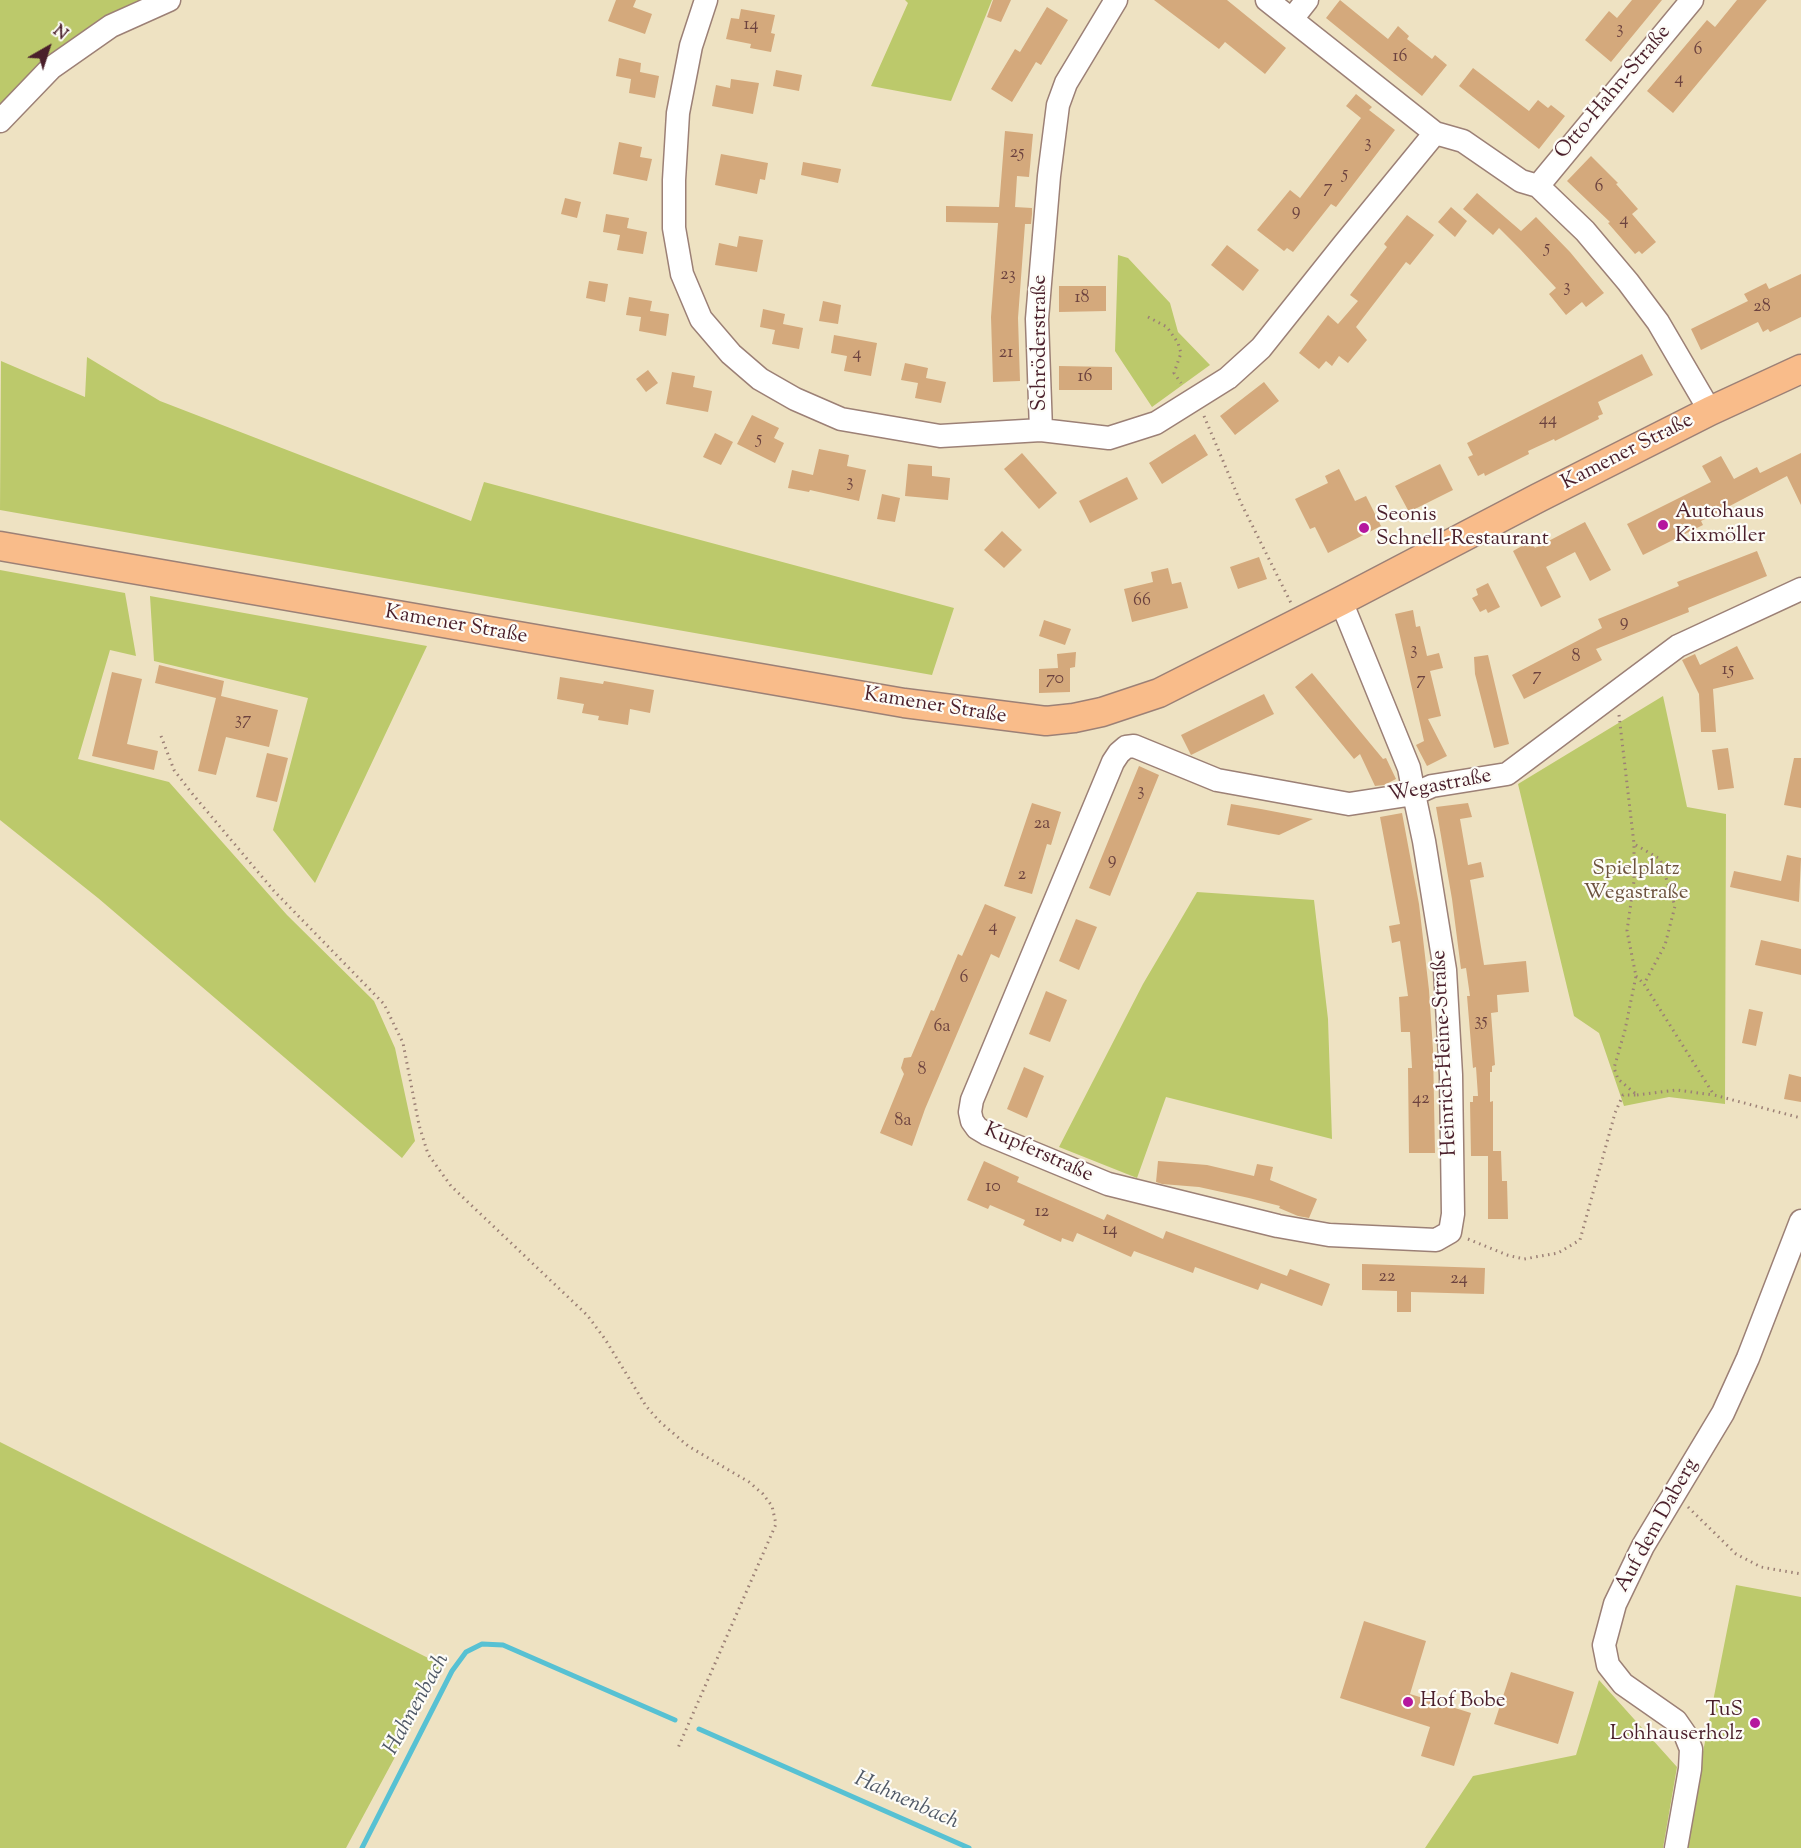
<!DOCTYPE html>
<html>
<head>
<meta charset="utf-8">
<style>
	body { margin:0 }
	#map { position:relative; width:1801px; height:1848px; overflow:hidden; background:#eee2c2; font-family:"Sorts Mill Goudy",serif }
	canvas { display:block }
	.north { position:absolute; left:18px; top:18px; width:60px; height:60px; -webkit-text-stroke:4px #fdfcf7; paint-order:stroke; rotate:39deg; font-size:16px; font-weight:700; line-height:24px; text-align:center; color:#4a1f2b }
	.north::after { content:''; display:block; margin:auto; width:21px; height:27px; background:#4a1f2b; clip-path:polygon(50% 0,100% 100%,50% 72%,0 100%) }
</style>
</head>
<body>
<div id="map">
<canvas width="1801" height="1848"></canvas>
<div class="north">N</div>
</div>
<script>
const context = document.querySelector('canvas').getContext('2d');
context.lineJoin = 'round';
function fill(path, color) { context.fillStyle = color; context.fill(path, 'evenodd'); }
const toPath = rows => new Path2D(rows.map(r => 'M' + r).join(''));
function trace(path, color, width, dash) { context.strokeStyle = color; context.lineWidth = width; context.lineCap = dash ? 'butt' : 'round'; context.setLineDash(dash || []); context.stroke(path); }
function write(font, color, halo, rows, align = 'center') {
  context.font = font + ' "Sorts Mill Goudy",serif'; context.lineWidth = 4.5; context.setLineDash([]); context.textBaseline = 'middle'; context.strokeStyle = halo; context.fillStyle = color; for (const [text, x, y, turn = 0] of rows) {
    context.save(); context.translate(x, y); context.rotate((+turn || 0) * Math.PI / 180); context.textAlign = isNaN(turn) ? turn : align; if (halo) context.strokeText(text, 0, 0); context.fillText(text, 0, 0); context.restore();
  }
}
const green = toPath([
	[0,0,143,0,109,14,57,55,0,111],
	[905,0,992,0,951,101,871,86,908,3],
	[1118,255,1128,258,1170,303,1178,332,1210,365,1152,407,1115,351],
	[87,357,160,401,471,521,484,482,954,608,932,675,0,510,1,361,85,397],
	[0,570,125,593,136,656,110,650,78,759,169,782,287,915,374,1001,395,1048,415,1141,402,1158,98,898,0,820],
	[150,596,427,646,315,883,273,830,308,698,154,661],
	[1663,696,1687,807,1726,814,1725,1104,1669,1097,1624,1106,1599,1033,1574,1016,1518,784],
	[1197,892,1314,900,1328,1019,1332,1139,1166,1097,1137,1178,1059,1147,1143,984],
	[0,1442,444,1666,346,1848,0,1848],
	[1736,1585,1801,1597,1801,1848,1684,1848],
	[1599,1680,1677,1767,1663,1848,1425,1848,1473,1776,1576,1755]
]);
const stream = toPath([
	[699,1729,969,1848],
	[362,1848,452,1671,466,1652,482,1644,503,1645,675,1720]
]);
const building = toPath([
	[616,0,636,0,633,7,652,14,645,34,608,21],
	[993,0,1011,0,1001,22,987,17],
	[1154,0,1227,0,1286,48,1265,74,1225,42,1219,49],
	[1340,0,1388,39,1398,26,1409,36,1407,39,1432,59,1435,55,1447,65,1422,96,1326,18],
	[1632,0,1662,0,1611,62,1585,40,1609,11,1617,18],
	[1737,0,1767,0,1673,113,1647,91,1707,20,1715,27],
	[1047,7,1068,20,1041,65,1036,62,1012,102,991,89,1015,49,1020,52],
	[741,9,775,15,771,33,775,34,771,52,750,48,751,44,726,39,731,18,739,19],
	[619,58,641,63,640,72,659,76,655,98,629,93,631,79,616,76],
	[1473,68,1529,111,1538,100,1548,108,1551,105,1565,116,1539,149,1459,86],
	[776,70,802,75,799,91,773,86],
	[731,79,759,83,753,114,712,106,716,85,730,88],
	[1356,94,1372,107,1369,110,1395,130,1336,207,1331,204,1293,252,1287,248,1284,251,1257,230,1290,190,1300,198,1361,118,1346,106],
	[1005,131,1033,134,1029,177,1017,176,1015,207,1032,208,1032,214,1031,224,1025,224,1018,318,1020,381,993,382,991,317,998,223,946,222,946,206,999,207],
	[619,142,642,147,640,157,652,159,647,181,613,174],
	[721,154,768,163,765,180,760,179,757,194,715,185],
	[1591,156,1618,183,1616,184,1638,209,1632,214,1656,242,1642,254,1639,251,1635,254,1608,223,1610,222,1567,181],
	[803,162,841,169,838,183,801,175],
	[1477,193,1521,231,1536,217,1570,252,1604,293,1586,307,1582,302,1566,315,1549,294,1556,288,1520,249,1499,228,1493,235,1463,209],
	[565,198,581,202,577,218,561,214],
	[1451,207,1467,221,1455,237,1438,222],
	[606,214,629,218,627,228,647,232,643,254,617,250,620,235,603,232],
	[1407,215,1434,235,1410,265,1406,262,1356,327,1367,340,1348,363,1339,356,1332,366,1326,361,1319,369,1299,353,1328,315,1338,324,1358,301,1350,295,1387,247,1384,244],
	[739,236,763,240,757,272,715,265,719,243,737,247],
	[1227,245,1259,270,1243,291,1211,265],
	[1801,274,1801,317,1770,332,1768,329,1763,332,1758,322,1701,350,1691,329,1748,301,1744,294,1766,283,1769,289],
	[589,281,608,284,605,302,586,298],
	[1059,286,1106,286,1106,311,1059,312],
	[629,297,652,301,650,311,669,314,666,336,639,331,641,317,626,315],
	[823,301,841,305,838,324,819,321],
	[763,309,785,314,783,324,803,328,799,349,772,344,775,330,760,327],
	[834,335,877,343,871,376,844,371,847,356,831,353],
	[1642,354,1653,375,1598,402,1603,414,1598,416,1599,419,1555,441,1554,439,1528,451,1529,454,1485,476,1484,473,1478,476,1468,457,1473,455,1467,443],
	[905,363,928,368,926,378,946,382,941,403,915,398,918,383,901,380],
	[1059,366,1112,367,1112,390,1059,390],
	[648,370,658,383,646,392,636,379],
	[672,372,695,376,693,387,712,391,708,412,666,404],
	[1264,382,1279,401,1235,435,1220,416],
	[752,415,779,428,774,438,784,443,775,463,737,444],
	[715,433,733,442,721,465,703,457],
	[1195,434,1208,455,1162,484,1149,463],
	[819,449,849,455,847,466,866,470,859,501,810,490,809,492,788,488,792,470,813,475],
	[1022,453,1057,493,1039,509,1004,469],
	[1801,453,1801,505,1787,476,1701,521,1703,525,1643,555,1627,524,1711,482,1702,466,1721,456,1734,479,1757,467,1760,473],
	[908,464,932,466,932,476,950,478,948,500,905,496],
	[1440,464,1453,490,1409,512,1395,486],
	[1339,469,1355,501,1366,496,1381,526,1328,553,1315,527,1310,529,1295,499,1328,483,1325,476],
	[1127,477,1138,499,1090,523,1079,501],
	[882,494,900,498,895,522,877,519],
	[1585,522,1611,570,1590,581,1575,552,1546,567,1561,597,1541,607,1513,551,1531,541,1535,548],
	[1002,531,1022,550,1004,568,984,550],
	[1757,551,1767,576,1688,608,1689,612,1596,649,1602,660,1524,699,1512,675,1602,628,1598,619,1679,586,1677,582],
	[1259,557,1267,579,1238,589,1230,567],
	[1168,568,1172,584,1181,582,1188,608,1132,622,1124,589,1153,582,1151,572],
	[1488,583,1500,607,1488,613,1486,609,1480,612,1472,598,1478,595,1476,589],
	[1413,610,1416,627,1420,626,1427,656,1439,653,1443,668,1430,671,1441,716,1428,719,1447,756,1427,766,1416,745,1424,741,1395,614],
	[1044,620,1071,629,1065,645,1039,636],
	[1737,646,1754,679,1713,689,1716,732,1701,732,1699,694,1682,660,1695,654,1700,665],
	[1076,652,1075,667,1070,668,1070,692,1039,693,1039,669,1058,668,1057,654],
	[1488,655,1509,744,1494,748,1475,674,1474,657],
	[159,665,224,681,221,696,278,710,269,747,226,737,216,775,198,771,216,698,155,683],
	[112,672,142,679,127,744,158,751,154,770,92,756],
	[1312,673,1383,759,1386,758,1396,779,1384,785,1375,786,1360,754,1354,759,1295,687],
	[560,677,603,684,604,681,654,690,650,713,630,709,628,725,598,720,599,716,582,713,584,704,557,699],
	[1264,694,1274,714,1191,755,1181,735],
	[1728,748,1734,788,1718,790,1712,750],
	[267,753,288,758,277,802,256,797],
	[1794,758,1801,758,1801,808,1784,805],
	[1139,766,1159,775,1110,896,1089,888],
	[1032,803,1061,812,1051,845,1047,844,1032,894,1004,886],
	[1468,803,1472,817,1460,819,1468,865,1481,862,1484,877,1470,880,1484,965,1526,961,1529,992,1497,995,1498,1012,1491,1013,1495,1065,1492,1066,1492,1072,1490,1072,1490,1102,1493,1101,1493,1151,1501,1151,1502,1181,1507,1181,1508,1219,1488,1219,1488,1156,1471,1156,1470,1102,1473,1102,1473,1096,1478,1096,1476,1067,1473,1068,1467,996,1470,996,1466,968,1461,969,1452,899,1436,807],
	[1231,804,1261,809,1313,819,1279,835,1262,832,1227,825],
	[1402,813,1419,904,1429,990,1433,1050,1435,1153,1409,1153,1408,1068,1412,1068,1410,1032,1401,1032,1399,997,1408,996,1400,941,1392,943,1389,926,1400,924,1380,817],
	[1787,855,1801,858,1799,902,1730,887,1734,871,1781,881],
	[985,904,1016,917,999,958,991,954,925,1109,912,1146,880,1133,904,1074,901,1068,904,1058,911,1057,931,1010,934,1011,958,954,962,956],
	[1076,919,1097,927,1079,970,1059,961],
	[1761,940,1801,949,1801,975,1755,965],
	[1046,991,1067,1000,1050,1042,1029,1034],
	[1749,1009,1763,1012,1756,1046,1742,1043],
	[1024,1067,1044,1076,1027,1118,1007,1109],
	[1789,1074,1801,1077,1801,1102,1784,1099],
	[984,1161,1019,1177,1017,1182,1104,1220,1107,1214,1163,1239,1166,1231,1287,1276,1290,1269,1330,1284,1322,1306,1261,1283,1258,1290,1195,1267,1193,1273,1134,1251,1131,1257,1077,1233,1073,1242,1062,1238,1061,1242,1023,1225,1025,1220,990,1205,988,1209,967,1200],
	[1158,1161,1207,1165,1254,1176,1257,1164,1273,1167,1270,1180,1317,1199,1309,1218,1298,1216,1279,1208,1280,1206,1249,1198,1199,1187,1162,1184,1156,1182],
	[1362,1264,1485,1268,1484,1294,1411,1292,1411,1312,1397,1312,1397,1291,1362,1290],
	[1364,1621,1426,1641,1410,1694,1471,1713,1454,1766,1421,1756,1430,1727,1340,1698],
	[1511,1672,1574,1692,1558,1744,1494,1724]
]);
const path = toPath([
	[1148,317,1167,327,1178,343,1181,353,1174,373,1181,383],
	[1204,416,1240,501,1291,603],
	[1619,715,1634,844,1660,859,1675,906,1665,945,1644,984,1714,1095,1801,1118],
	[161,736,174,770,190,791,274,891,384,1004,403,1043,419,1125,428,1154,451,1186,587,1315,605,1339,646,1406,659,1421,688,1446,749,1482,763,1494,772,1506,776,1524,678,1748],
	[1636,976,1644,984],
	[1637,1095,1677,1090,1713,1095],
	[1468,1239,1507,1255,1524,1259,1558,1253,1580,1240,1615,1113,1623,1095,1637,1095,1618,1079,1614,1068,1625,1030,1636,976,1627,931,1634,881,1634,844],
	[1688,1507,1736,1554,1761,1567,1801,1574]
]);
const minor = toPath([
	[706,0,691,46,678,113,674,180,674,228,682,274,701,319,731,354,760,379,795,399,841,419,940,436,1041,430],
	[1116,0,1066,83,1058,105,1049,176,1037,319,1041,430,1109,438,1156,423,1228,378,1261,348,1344,244,1435,133],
	[1267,0,1435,133,1463,141,1521,181,1538,186,1585,231,1628,282,1658,322,1710,411],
	[1292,19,1307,0],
	[0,121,51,68,111,26,169,0],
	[1538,186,1692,0],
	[1341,601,1409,768,1414,794,1424,841,1445,970,1451,1075,1453,1214,1450,1232,1436,1240,1329,1235,1278,1226,1108,1184,987,1134,977,1128,972,1121,970,1112,972,1100,1113,762,1119,753,1126,747,1134,746,1217,780,1349,804,1414,794,1432,786,1507,774,1678,646,1801,589],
	[1676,1848,1690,1769,1691,1749,1685,1734,1676,1721,1623,1684,1608,1665,1604,1645,1615,1604,1643,1546,1723,1413,1748,1358,1801,1221]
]);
const major = toPath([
	[0,546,904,703,1046,721,1074,718,1102,712,1159,693,1341,601,1538,498,1710,411,1801,369]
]);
const markers = [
	[1663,525,6,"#b5179e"],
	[1364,528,6,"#b5179e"],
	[1408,1702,6,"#b5179e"],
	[1755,1723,6,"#b5179e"]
];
const numberNames = [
	["14",751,26],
	["3",1620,30],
	["6",1698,51],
	["16",1400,58],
	["4",1679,80],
	["3",1368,144],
	["25",1017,154],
	["5",1345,175],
	["6",1599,188],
	["7",1328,189],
	["9",1296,212],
	["4",1624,221],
	["5",1547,249],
	["23",1008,276],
	["3",1567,288],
	["18",1082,299],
	["28",1762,308],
	["21",1006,354],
	["4",857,355],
	["16",1085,378],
	["44",1548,421],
	["5",759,440],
	["3",850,483],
	["66",1142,602],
	["9",1624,623],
	["3",1414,651],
	["8",1576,658],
	["15",1728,671],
	["7",1537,677],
	["70",1055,680],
	["7",1421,681],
	["37",243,721],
	["3",1141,792],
	["2a",1042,825],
	["9",1112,861],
	["2",1022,876],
	["4",993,928],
	["6",964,979],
	["35",1481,1022],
	["6a",942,1028],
	["8",922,1071],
	["42",1421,1100],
	["8a",903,1122],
	["10",993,1188],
	["12",1042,1213],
	["14",1110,1231],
	["22",1387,1278],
	["24",1459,1280]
];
const streetNames = [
	["Otto-Hahn-Straße",1614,93,-50],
	["Schröderstraße",1041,343,-90],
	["Kamener Straße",1628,453,-27],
	["Kamener Straße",456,626,10],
	["Kamener Straße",935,707,9],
	["Wegastraße",1440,787,-11],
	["Heinrich-Heine-Straße",1446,1053,-93],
	["Kupferstraße",1038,1154,24],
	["Auf dem Daberg",1658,1526,-61]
];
const poiNames = [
	["Autohaus",1675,513],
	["Kixmöller",1675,537],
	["Seonis",1376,516],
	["Schnell-Restaurant",1376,540],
	["Hof Bobe",1420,1702],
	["TuS",1743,1711,"right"],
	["Lohhauserholz",1743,1735,"right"]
];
const parkNames = [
	["Spielplatz",1636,870],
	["Wegastraße",1636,894]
];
const waterNames = [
	["Hahnenbach",418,1705,-61],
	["Hahnenbach",906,1802,24]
];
fill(green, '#bcc96b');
trace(stream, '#57c1d3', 5);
fill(building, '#d4a97c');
trace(minor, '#9c8076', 25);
trace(major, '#9c8076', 31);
trace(path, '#9c8076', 3, [1.5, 4.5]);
trace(minor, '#fff', 22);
trace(major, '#f9bc8a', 28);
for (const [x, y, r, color] of markers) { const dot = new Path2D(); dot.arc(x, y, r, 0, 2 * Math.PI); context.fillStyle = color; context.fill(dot); trace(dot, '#fdfcf7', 2); }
write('18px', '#6c423f', null, numberNames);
write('21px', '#4a1f2b', '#fdfcf7', streetNames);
write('21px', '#4a1f2b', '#fdfcf7', poiNames, 'left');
write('21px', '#6c523e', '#fdfcf7', parkNames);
write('italic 22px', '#4f5866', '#fdfcf7', waterNames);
</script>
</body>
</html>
